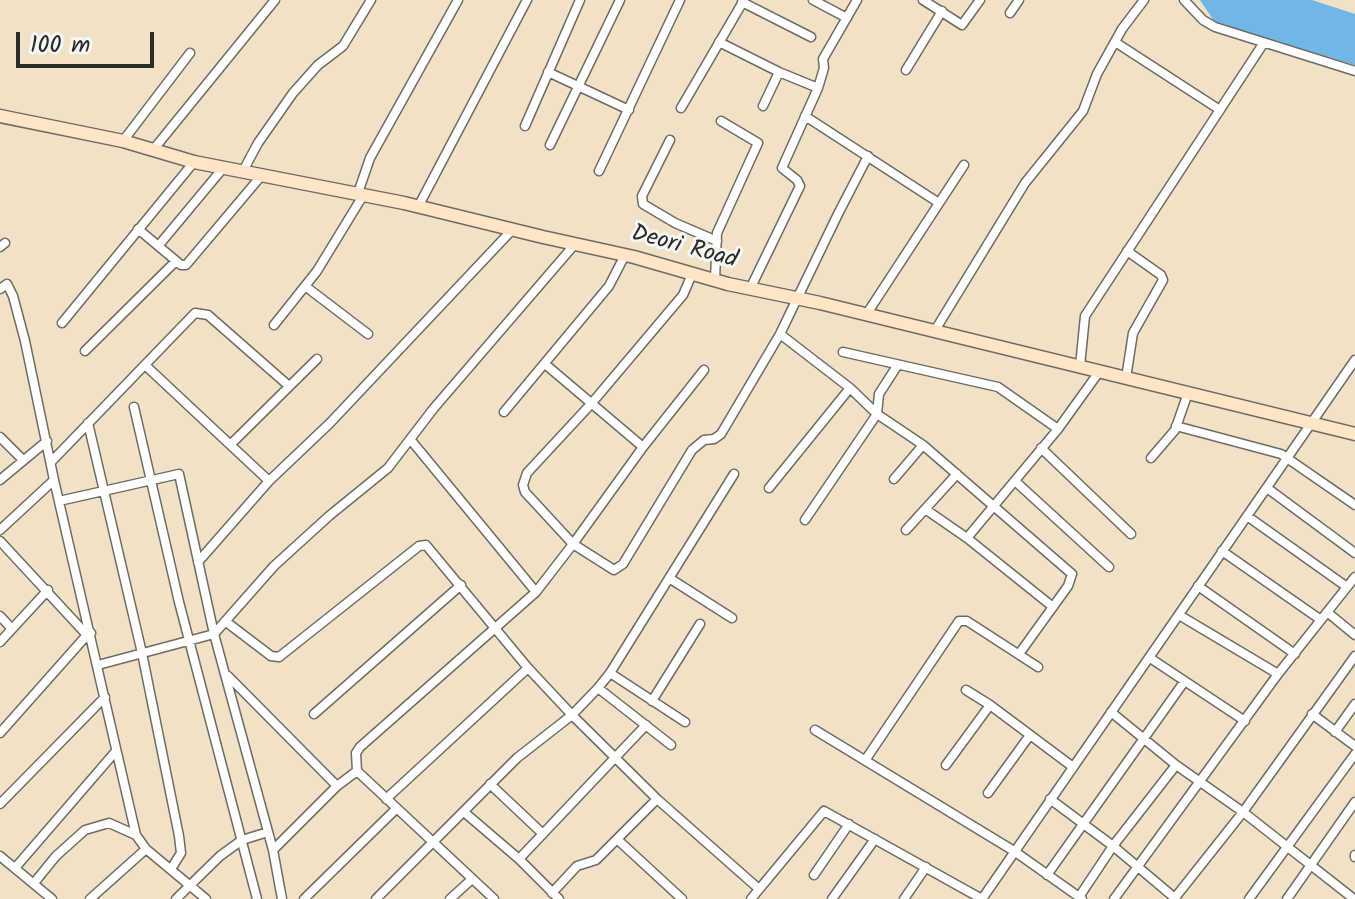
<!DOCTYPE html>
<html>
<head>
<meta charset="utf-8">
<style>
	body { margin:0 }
	#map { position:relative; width:1355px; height:899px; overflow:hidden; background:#f1e2c7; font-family:Kalam,sans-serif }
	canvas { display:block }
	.scale { position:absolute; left:16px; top:32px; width:138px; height:36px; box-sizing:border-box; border:4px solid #2b2b2b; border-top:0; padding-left:10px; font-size:24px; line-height:28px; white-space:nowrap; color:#2b2b2b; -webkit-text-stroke:6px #f6f6f2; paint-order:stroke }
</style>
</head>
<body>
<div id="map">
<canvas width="1355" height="899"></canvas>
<div class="scale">100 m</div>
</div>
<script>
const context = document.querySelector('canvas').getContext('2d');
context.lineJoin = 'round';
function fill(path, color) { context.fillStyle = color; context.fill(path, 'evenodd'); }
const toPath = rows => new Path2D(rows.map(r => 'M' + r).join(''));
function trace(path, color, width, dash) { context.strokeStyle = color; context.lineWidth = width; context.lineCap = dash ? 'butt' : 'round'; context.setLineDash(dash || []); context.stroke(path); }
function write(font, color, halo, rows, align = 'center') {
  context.font = font + ' Kalam,sans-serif'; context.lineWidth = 6; context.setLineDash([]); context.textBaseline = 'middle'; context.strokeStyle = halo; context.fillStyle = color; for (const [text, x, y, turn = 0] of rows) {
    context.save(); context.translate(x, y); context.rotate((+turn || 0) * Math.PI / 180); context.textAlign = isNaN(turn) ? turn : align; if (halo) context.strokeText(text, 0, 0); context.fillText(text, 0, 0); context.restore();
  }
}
const water = toPath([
	[1200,0,1312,0,1355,14,1355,65,1266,39,1214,21]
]);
const street = toPath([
	[813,0,847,18],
	[923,0,962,25,980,0],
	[1184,0,1203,20,1215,27,1355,71],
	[742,2,811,37],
	[1010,13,1019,0],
	[719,42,779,72],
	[1115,42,1220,110],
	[906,70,942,11],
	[548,72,629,110],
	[818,88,824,68,823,59,857,0],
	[681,108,744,0],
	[805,116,939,203],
	[525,126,580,0],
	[670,140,642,196,643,204,675,223,717,241],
	[123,141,190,53],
	[550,145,620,0],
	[153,150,275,0],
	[243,171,258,143,293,93,318,65,343,46,371,0],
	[599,171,680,0],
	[358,193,370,158,458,0],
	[418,207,527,0],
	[138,229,181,265,186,265,262,175],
	[159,245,224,167],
	[0,247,5,243],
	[715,280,717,233,758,143,721,121],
	[305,286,368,334],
	[0,289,7,284,13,296,25,341,54,480,136,835,146,849,206,899],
	[750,289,800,186,797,180,782,168,818,88,779,72,763,106],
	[866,315,964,165],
	[62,323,194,162],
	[274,325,317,271,364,194],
	[934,332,1025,183,1083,111,1097,74,1122,29,1144,0],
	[780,334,850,388,877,414],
	[85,351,176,261],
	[843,352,998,387,1058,429],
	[545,364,643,447],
	[145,365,269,481],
	[1080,366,1085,316,1263,44],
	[704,370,643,447,573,544,614,570,623,564,692,450,704,440,714,439,721,434,780,334,838,214,868,156],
	[1126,378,1133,333,1163,280,1161,275,1127,251],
	[134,407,179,602,257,899],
	[504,412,609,286,625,255],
	[877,414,879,394,897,366],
	[88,423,142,653,179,836,181,853,171,869],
	[1176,426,1281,454,1355,505],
	[0,437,23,460],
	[410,439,536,592,573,544,525,492,523,485,527,473,591,404,683,295,692,274],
	[231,444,317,359],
	[1041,448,1131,534],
	[1151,458,1175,430,1188,393],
	[51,462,195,313,208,315,289,386],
	[894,479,923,445],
	[0,480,47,441],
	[1015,481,1109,567],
	[769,488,850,388],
	[1267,488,1355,553],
	[59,501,179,474,214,634,273,850,282,899],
	[925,509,967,538],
	[1247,516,1347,587],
	[805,520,877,414,923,445,1072,574,1068,586,1019,654],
	[0,530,54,480],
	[906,530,957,474],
	[0,541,87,635],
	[1222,551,1321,620],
	[198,562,269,481,330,423,512,230],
	[669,578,732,618],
	[1198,586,1295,654],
	[1053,607,967,538,1058,429,1099,372],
	[1327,612,1355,635],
	[1179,615,1278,674],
	[0,616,12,629],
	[225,621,271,656,279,657,419,546,426,545,528,668,572,715,657,799],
	[0,642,48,590],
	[1150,658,1245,721],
	[98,665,214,634,274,566,329,516,388,468,434,408,575,244],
	[610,673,685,722],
	[228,676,337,786],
	[598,688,671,745],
	[966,690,990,705,1073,767],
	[652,701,700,624],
	[1111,712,1176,765,1243,812,1354,899],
	[314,714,461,585],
	[1312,714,1355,746],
	[815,730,1014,851,1082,899],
	[1335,732,1355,704],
	[0,733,87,635,91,633],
	[866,759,959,621,967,621,1038,667],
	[946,765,990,705],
	[357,771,356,753,360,747,536,592],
	[490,784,543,834],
	[988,793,1030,735],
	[386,799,528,668],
	[1050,799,1113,846,1176,899],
	[0,804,105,697],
	[464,812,519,859,559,899],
	[618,840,682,899],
	[273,850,337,786,357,771,494,899],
	[1355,855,1355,857],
	[0,856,52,899],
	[519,859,646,725],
	[15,868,116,751],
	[814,875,849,824],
	[1047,875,1184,682],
	[34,883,56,856,85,830,109,823,136,835],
	[552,893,577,866,596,860,657,799,759,889],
	[1079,897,1113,846,1176,765],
	[90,899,146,849],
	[176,899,220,856,242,840,268,832],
	[304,899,396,809],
	[376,899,517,758,572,715,598,688,610,673,734,474],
	[450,899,472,879],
	[751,899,824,811,982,899],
	[832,899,875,839],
	[904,899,926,867],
	[982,899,1355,360],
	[1114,899,1278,674,1355,577],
	[1174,899,1243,812,1355,656],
	[1249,899,1355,754],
	[1287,899,1355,802]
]);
const secondary = toPath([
	[0,116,123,141,194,162,404,203,543,237,634,257,728,284,820,303,1355,434]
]);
const streetNames = [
	["Deori Road",684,249,15]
];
fill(water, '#70b6e6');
trace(street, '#706b62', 11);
trace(secondary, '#706b62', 15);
trace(street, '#fff', 8);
trace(secondary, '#ffe4c6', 12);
write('24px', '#2b2b2b', '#f6f6f2', streetNames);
</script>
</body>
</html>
